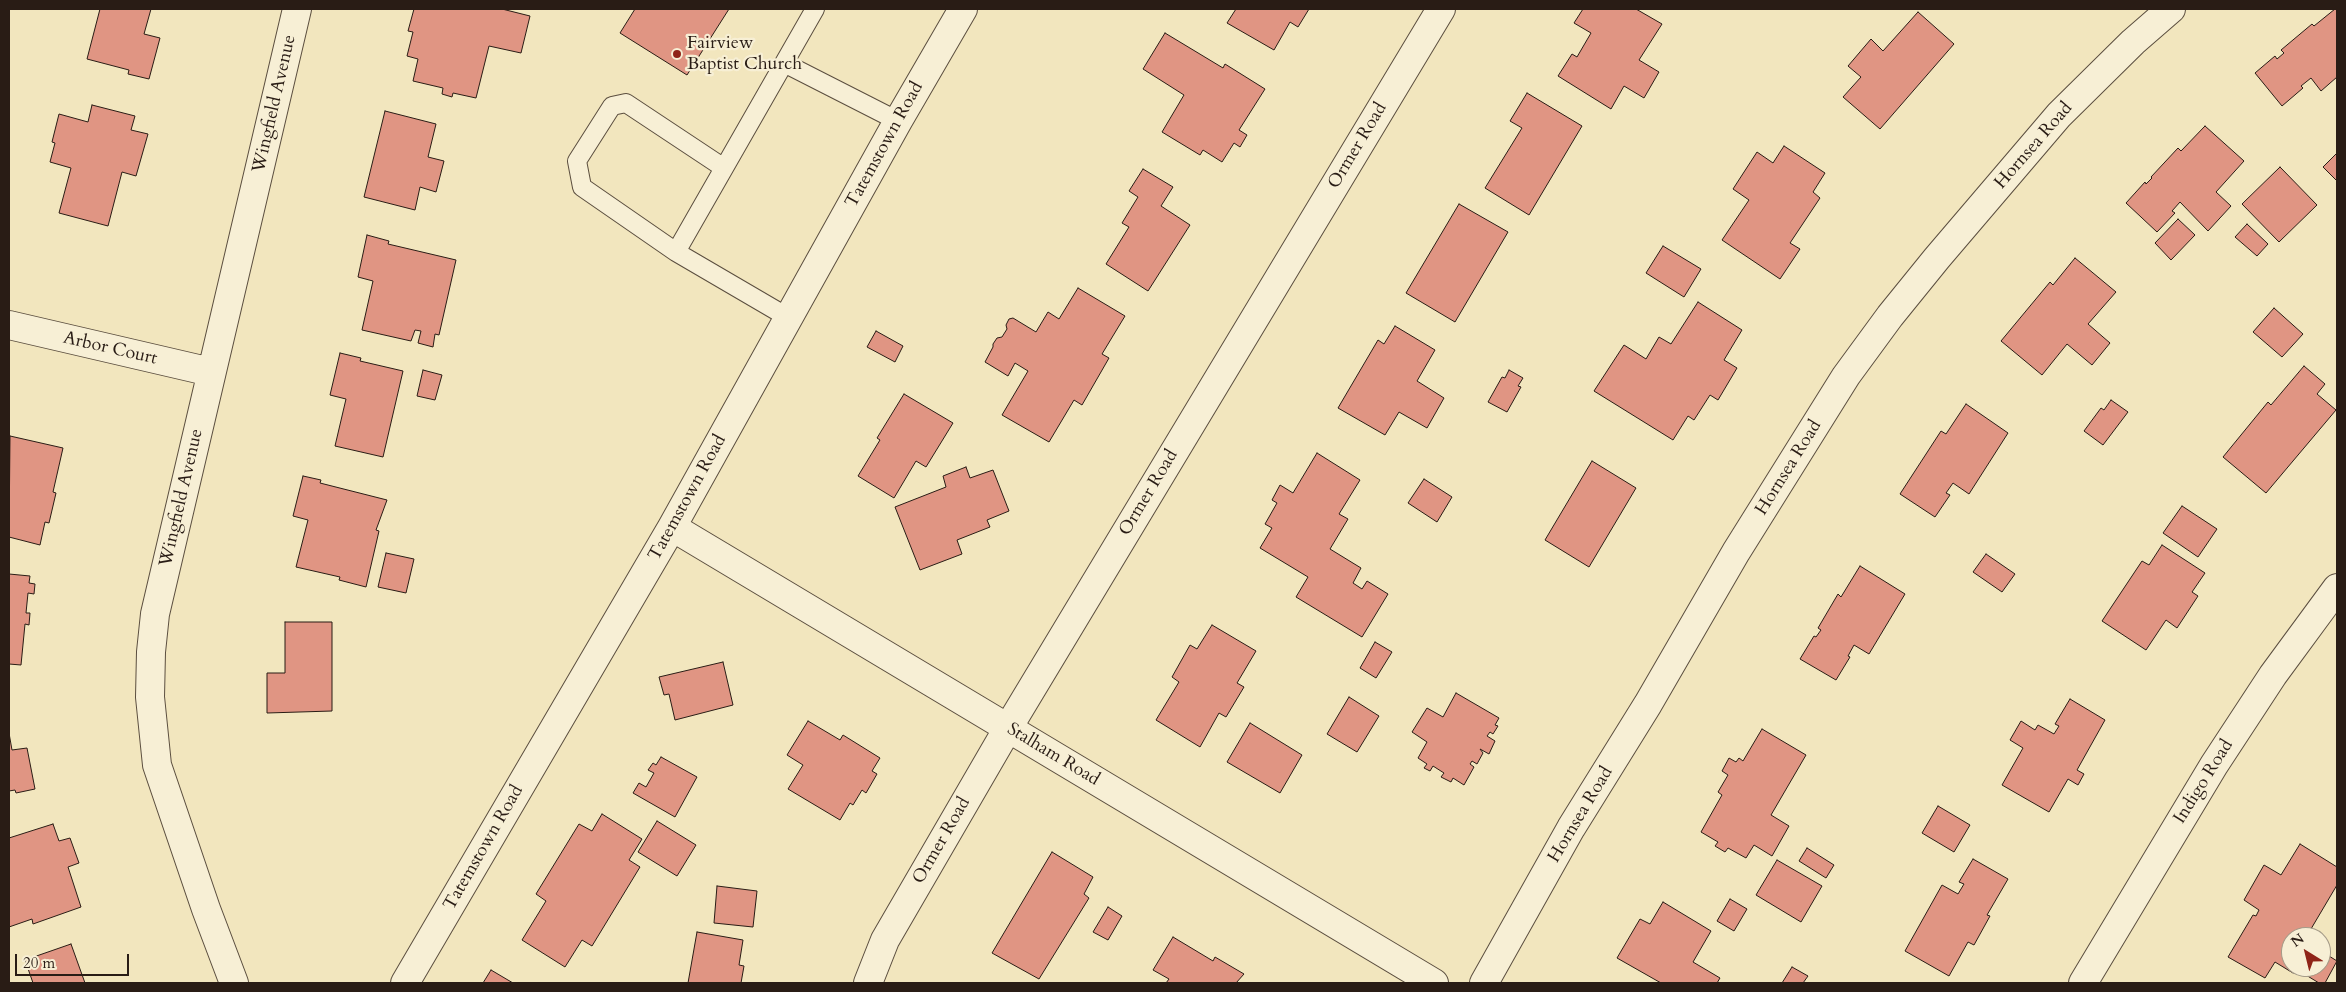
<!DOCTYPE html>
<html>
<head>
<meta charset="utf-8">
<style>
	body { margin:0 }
	#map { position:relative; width:2346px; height:992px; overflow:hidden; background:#f2e6be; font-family:Cardo,serif }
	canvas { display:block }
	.frame { position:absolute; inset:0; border:10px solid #291c15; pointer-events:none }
	.north { position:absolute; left:2281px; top:927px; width:50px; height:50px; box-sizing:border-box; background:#f7efd5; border:1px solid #a59b88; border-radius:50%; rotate:324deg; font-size:14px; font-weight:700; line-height:20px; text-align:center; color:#291c15 }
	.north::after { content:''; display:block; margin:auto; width:18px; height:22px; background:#8f2418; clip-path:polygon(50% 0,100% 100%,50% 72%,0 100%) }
	.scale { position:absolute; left:15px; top:954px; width:114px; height:22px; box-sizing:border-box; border:2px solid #291c15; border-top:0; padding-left:6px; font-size:15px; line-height:18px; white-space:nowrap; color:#291c15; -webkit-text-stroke:4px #f7efd5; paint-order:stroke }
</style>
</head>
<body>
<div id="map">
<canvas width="2346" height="992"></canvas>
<div class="frame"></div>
<div class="north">N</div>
<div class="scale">20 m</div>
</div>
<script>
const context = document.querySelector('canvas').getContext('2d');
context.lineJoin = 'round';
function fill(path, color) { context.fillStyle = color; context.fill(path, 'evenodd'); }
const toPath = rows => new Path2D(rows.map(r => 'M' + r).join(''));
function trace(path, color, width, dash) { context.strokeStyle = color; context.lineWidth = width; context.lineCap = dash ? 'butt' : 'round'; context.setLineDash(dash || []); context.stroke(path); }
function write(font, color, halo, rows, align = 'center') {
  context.font = font + ' Cardo,serif'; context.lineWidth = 4.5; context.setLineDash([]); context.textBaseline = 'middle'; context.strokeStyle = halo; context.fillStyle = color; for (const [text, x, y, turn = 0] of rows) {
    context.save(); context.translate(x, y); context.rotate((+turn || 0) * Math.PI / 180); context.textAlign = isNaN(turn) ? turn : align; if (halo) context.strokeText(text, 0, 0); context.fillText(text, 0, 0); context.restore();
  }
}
const building = toPath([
	[100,9,151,9,144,34,160,38,149,79,128,74,129,70,87,59,100,9],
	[414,9,502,9,530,16,521,53,489,46,476,98,453,93,452,97,442,94,443,88,413,81,418,59,407,56,413,32,408,31,414,9],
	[635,9,729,9,687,75,620,33,635,9],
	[1236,9,1309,9,1298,27,1290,22,1274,50,1227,23,1236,9],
	[1583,9,1636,9,1662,24,1639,60,1659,72,1644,98,1624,86,1611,109,1558,76,1572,54,1577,57,1591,33,1574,23,1583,9],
	[2335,9,2337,9,2337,77,2321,91,2311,78,2301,86,2303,88,2282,106,2255,73,2275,56,2277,59,2284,53,2281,50,2312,24,2314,26,2335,9],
	[1918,12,1954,44,1880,129,1843,97,1861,77,1848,66,1871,39,1883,51,1918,12],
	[1165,33,1223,68,1225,64,1265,89,1239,130,1247,135,1240,147,1234,143,1222,162,1203,150,1200,155,1162,132,1184,95,1143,69,1165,33],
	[1527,93,1582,126,1529,215,1485,188,1522,128,1510,121,1527,93],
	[92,105,135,116,131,130,148,134,136,176,122,172,108,226,59,213,71,168,50,162,55,143,52,142,59,114,88,122,92,105],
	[385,111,436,124,428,157,444,161,436,192,420,187,415,210,364,197,385,111],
	[2205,126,2244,161,2216,192,2231,206,2208,231,2180,202,2172,211,2175,213,2157,232,2126,203,2145,182,2146,184,2152,178,2151,177,2178,148,2181,151,2205,126],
	[1784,146,1825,173,1813,192,1820,198,1790,243,1800,249,1780,279,1722,240,1749,200,1733,189,1757,152,1773,163,1784,146],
	[2337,153,2337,181,2323,167,2337,153],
	[2280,167,2317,205,2279,242,2242,204,2280,167],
	[1143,169,1173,187,1161,206,1190,225,1148,291,1106,264,1129,227,1122,223,1138,197,1129,191,1143,169],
	[1459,204,1508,232,1455,322,1406,293,1459,204],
	[2178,219,2195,235,2171,260,2155,243,2178,219],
	[2247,224,2268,244,2257,256,2235,237,2247,224],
	[367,235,389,241,388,244,456,260,439,335,435,334,433,347,418,343,421,331,415,330,411,341,362,330,373,281,358,277,367,235],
	[1663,246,1701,269,1684,297,1646,273,1663,246],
	[2075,258,2116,292,2088,324,2110,343,2092,365,2067,344,2042,375,2001,341,2050,282,2053,285,2075,258],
	[1078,288,1125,316,1102,354,1109,358,1082,405,1074,400,1049,442,1002,415,1028,371,1015,363,1008,376,985,362,993,347,993,344,997,338,1002,337,1007,329,1006,325,1009,319,1013,318,1036,332,1048,312,1059,319,1078,288],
	[1698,302,1742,330,1724,360,1737,368,1718,400,1710,395,1694,420,1688,416,1673,440,1594,391,1624,345,1646,359,1659,337,1671,344,1698,302],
	[2274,308,2303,334,2282,357,2253,332,2274,308],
	[1395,326,1435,350,1417,381,1444,398,1427,428,1399,412,1385,435,1338,408,1378,340,1384,344,1395,326],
	[876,331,903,346,895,362,867,347,876,331],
	[340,353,361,358,360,361,403,371,383,457,335,446,346,399,330,395,340,353],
	[2304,366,2325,384,2317,394,2336,410,2266,493,2223,457,2268,402,2271,405,2304,366],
	[423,370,442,375,435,400,417,396,423,370],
	[1509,370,1523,378,1518,386,1521,387,1507,412,1488,402,1502,377,1505,378,1509,370],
	[904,394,953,423,926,467,916,461,894,498,858,476,880,440,877,438,904,394],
	[2111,400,2128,412,2103,445,2084,431,2101,408,2104,410,2111,400],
	[1966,404,2008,433,1969,494,1953,483,1946,493,1950,495,1935,517,1900,494,1941,431,1946,434,1966,404],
	[10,436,63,448,53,492,56,493,49,523,45,522,40,545,9,537,10,436],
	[1317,453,1360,480,1339,514,1348,519,1330,549,1361,568,1353,583,1362,589,1367,581,1388,594,1362,637,1296,597,1308,577,1260,548,1272,528,1265,524,1277,503,1272,500,1280,485,1293,493,1317,453],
	[1592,461,1636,488,1589,567,1545,540,1592,461],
	[966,467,970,478,993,470,1009,511,987,520,990,527,957,540,962,554,920,570,895,507,946,487,943,476,966,467],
	[303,476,321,480,320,483,387,500,376,530,379,531,366,587,339,580,340,577,296,567,308,520,293,516,303,476],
	[1424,479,1452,497,1437,522,1408,503,1424,479],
	[2182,506,2217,529,2198,557,2163,533,2182,506],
	[2162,545,2205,573,2192,592,2198,596,2177,628,2166,620,2146,650,2102,621,2142,561,2149,565,2162,545],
	[386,553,414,559,406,593,378,587,386,553],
	[1986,554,2015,574,2002,592,1973,572,1986,554],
	[1860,566,1905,594,1869,654,1854,645,1848,656,1850,657,1836,680,1800,659,1814,636,1816,637,1821,630,1818,628,1838,594,1841,597,1860,566],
	[9,574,30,576,29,583,35,584,34,594,28,593,26,613,30,613,29,625,25,624,21,665,9,664,9,574],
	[285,622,332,622,332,711,267,713,267,673,285,673,285,622],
	[1212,625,1256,651,1237,683,1244,687,1226,717,1219,713,1200,747,1156,720,1179,682,1172,677,1190,645,1197,649,1212,625],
	[1375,642,1392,652,1376,678,1360,668,1375,642],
	[723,662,733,705,675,720,669,694,664,695,659,677,723,662],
	[1456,693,1499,718,1495,725,1498,726,1493,734,1490,732,1487,736,1495,741,1489,754,1480,749,1483,753,1477,764,1472,761,1470,764,1474,767,1464,785,1453,778,1451,782,1441,777,1444,773,1433,766,1430,771,1424,768,1427,764,1418,758,1427,742,1412,732,1427,708,1443,717,1456,693],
	[1349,697,1379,716,1357,752,1327,734,1349,697],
	[2070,699,2105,720,2077,770,2084,774,2078,785,2068,779,2049,812,2002,785,2023,748,2010,740,2021,721,2035,730,2038,725,2054,734,2059,726,2055,724,2070,699],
	[808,721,840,740,843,735,880,758,872,771,877,774,866,793,862,790,853,805,850,803,840,820,788,789,803,765,787,755,808,721],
	[1250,723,1302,755,1280,793,1227,762,1250,723],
	[1762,729,1806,755,1771,815,1789,826,1772,856,1754,845,1746,858,1728,848,1725,852,1715,846,1718,842,1701,832,1722,795,1718,792,1728,775,1722,771,1729,758,1736,762,1739,758,1743,761,1762,729],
	[9,733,12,750,27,748,35,789,16,793,15,790,9,791,9,733],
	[661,757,697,777,675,817,633,793,639,783,646,787,654,773,648,770,653,763,656,765,661,757],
	[1938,806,1970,825,1954,852,1922,833,1938,806],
	[602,814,642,839,629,860,640,867,592,946,582,940,565,967,522,940,546,901,536,894,579,824,592,831,602,814],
	[657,821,696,845,677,876,638,852,657,821],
	[53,824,59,841,70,838,79,863,68,867,81,907,33,924,32,919,9,927,9,838,53,824],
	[2300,844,2337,867,2337,885,2308,934,2312,937,2291,937,2291,967,2321,967,2321,951,2337,961,2325,983,2319,983,2301,972,2293,973,2275,962,2265,978,2228,957,2253,915,2256,916,2259,910,2244,900,2264,865,2281,875,2300,844],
	[1807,848,1834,865,1826,878,1799,861,1807,848],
	[1052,852,1093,877,1084,894,1089,898,1039,979,992,953,1052,852],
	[1973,859,2008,879,1987,915,1990,916,1974,945,1968,942,1949,976,1905,951,1942,885,1958,894,1964,884,1959,882,1973,859],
	[1777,860,1822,886,1801,922,1756,895,1777,860],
	[717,886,757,891,753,927,714,923,717,886],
	[1730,899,1747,909,1734,931,1717,921,1730,899],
	[1663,902,1711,931,1693,962,1720,978,1717,983,1661,983,1617,958,1640,919,1650,924,1663,902],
	[1108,907,1122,916,1108,940,1093,932,1108,907],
	[697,932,743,940,739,965,744,966,741,983,688,983,697,932],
	[1173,937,1213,961,1215,957,1244,974,1236,983,1166,983,1169,979,1153,970,1173,937],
	[71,944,85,983,33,983,25,960,71,944],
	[1792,967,1808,976,1803,983,1782,983,1792,967],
	[491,970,513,983,483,983,491,970]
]);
const service = toPath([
	[784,63,898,121],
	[676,252,582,187,577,161,612,106,626,103,724,168],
	[789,318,676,252,815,9]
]);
const minor = toPath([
	[9,325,211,372],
	[672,527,1434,983],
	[234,983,206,909,157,765,150,697,151,652,155,614,297,9],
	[405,983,672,527,898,121,963,9],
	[868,983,885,940,1008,728,1441,9],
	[1484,983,1571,828,1648,704,1736,552,1846,376,1890,316,1937,258,2059,115,2133,42,2171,9],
	[2083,983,2214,765,2273,675,2337,588]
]);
const markers = [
	[677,54,5,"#8f2418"]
];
const poiNames = [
	["Fairview",687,44],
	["Baptist Church",687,65]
];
const streetNames = [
	["Wingfield Avenue",275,104,-77],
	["Tatemstown Road",885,145,-61],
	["Ormer Road",1358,146,-59],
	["Hornsea Road",2034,146,-49],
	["Arbor Court",110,349,13],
	["Hornsea Road",1789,468,-58],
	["Ormer Road",1149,493,-59],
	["Wingfield Avenue",182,498,-77],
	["Tatemstown Road",688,498,-61],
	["Stalham Road",1053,755,31],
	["Indigo Road",2204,782,-58],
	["Hornsea Road",1581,815,-59],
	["Ormer Road",942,841,-60],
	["Tatemstown Road",484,848,-60]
];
fill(building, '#e09583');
trace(building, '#291c15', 1);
trace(service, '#5b4e3f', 20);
trace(minor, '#5b4e3f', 30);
trace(service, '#f7efd5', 18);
trace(minor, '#f7efd5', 28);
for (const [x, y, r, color] of markers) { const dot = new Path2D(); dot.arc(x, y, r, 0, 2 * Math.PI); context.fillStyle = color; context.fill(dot); trace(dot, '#f7efd5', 2); }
write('18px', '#291c15', '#f7efd5', poiNames, 'left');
write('18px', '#291c15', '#f7efd5', streetNames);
</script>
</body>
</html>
